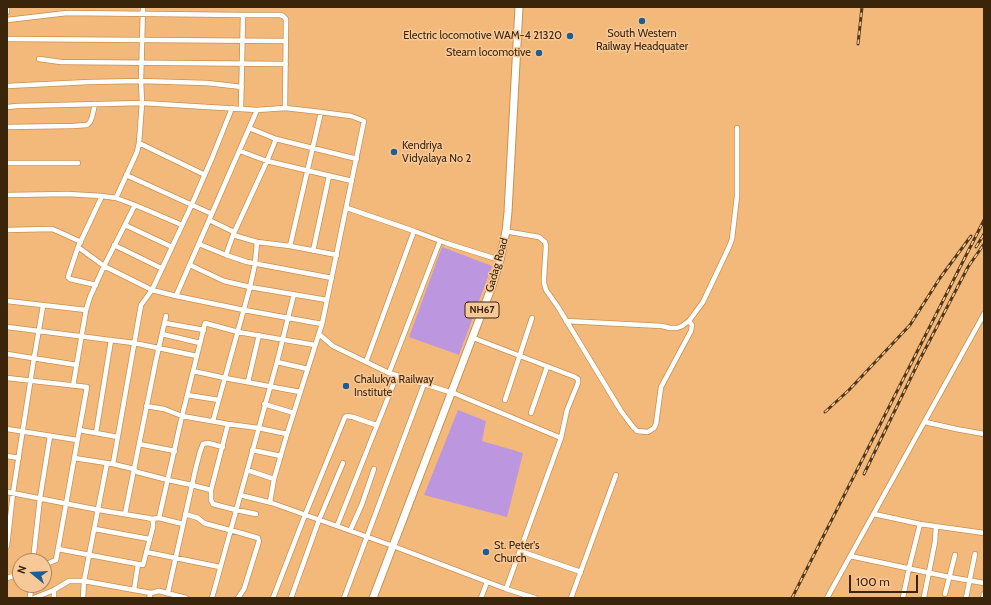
<!DOCTYPE html>
<html>
<head>
<meta charset="utf-8">
<style>
	body { margin:0 }
	#map { position:relative; width:991px; height:605px; overflow:hidden; background:#f3b97a; font-family:Cabin,sans-serif }
	canvas { display:block }
	.frame { position:absolute; inset:0; border:8px solid #3b250a; pointer-events:none }
	.north { position:absolute; left:12px; top:553px; width:40px; height:40px; box-sizing:border-box; background:#f8c998; border:1px solid #ac875f; border-radius:50%; rotate:288deg; font-size:11px; font-weight:700; line-height:16px; text-align:center; color:#3b250a }
	.north::after { content:''; display:block; margin:auto; width:14px; height:18px; background:#1e5e94; clip-path:polygon(50% 0,100% 100%,50% 72%,0 100%) }
	.scale { position:absolute; left:849px; top:575px; width:69px; height:18px; box-sizing:border-box; border:2px solid #3b250a; border-top:0; padding-left:5px; font-size:12px; line-height:14px; white-space:nowrap; color:#3b250a; -webkit-text-stroke:3px #f8c998; paint-order:stroke }
</style>
</head>
<body>
<div id="map">
<canvas width="991" height="605"></canvas>
<div class="frame"></div>
<div class="north">N</div>
<div class="scale">100 m</div>
</div>
<script>
const context = document.querySelector('canvas').getContext('2d');
context.lineJoin = 'round';
function fill(path, color) { context.fillStyle = color; context.fill(path, 'evenodd'); }
const toPath = rows => new Path2D(rows.map(r => 'M' + r).join(''));
function trace(path, color, width, dash) { context.strokeStyle = color; context.lineWidth = width; context.lineCap = dash ? 'butt' : 'round'; context.setLineDash(dash || []); context.stroke(path); }
function write(font, color, halo, rows, align = 'center') {
  context.font = font + ' Cabin,sans-serif'; context.lineWidth = 3; context.setLineDash([]); context.textBaseline = 'middle'; context.strokeStyle = halo; context.fillStyle = color; for (const [text, x, y, turn = 0] of rows) {
    context.save(); context.translate(x, y); context.rotate((+turn || 0) * Math.PI / 180); context.textAlign = isNaN(turn) ? turn : align; if (halo) context.strokeText(text, 0, 0); context.fillText(text, 0, 0); context.restore();
  }
}
const green = toPath([
	[442,247,492,266,459,355,409,337],
	[458,410,486,421,482,441,523,453,507,517,424,495]
]);
const minor = toPath([
	[7,12,7,7],
	[7,20,67,13,243,15,280,15,283,16,286,19,286,23,285,108],
	[7,39,286,41],
	[39,59,61,62,286,64],
	[7,86,89,82,141,81,207,83,242,87],
	[7,107,17,106,142,103,257,110,285,108,312,111,351,116,364,121,322,324,287,434,274,479,270,502],
	[241,109,243,15],
	[257,110,176,296,244,310,322,324],
	[7,127,73,126,87,125,90,122,92,117,95,104],
	[249,128,276,139,357,159],
	[139,143,205,175],
	[240,151,267,161,352,181],
	[7,163,78,163],
	[126,175,212,214],
	[7,195,68,194,102,196,116,198,135,205,182,225],
	[116,198,137,152,139,143,142,103,141,81,143,7],
	[347,208,414,231,446,243,500,260],
	[209,220,234,232],
	[125,225,172,247],
	[7,230,52,229,57,231,81,242],
	[510,232,539,237,545,242,546,246,544,277,544,283,546,290,558,307,621,411,633,427,637,431,648,432,654,428,656,424,661,387,691,331,692,325,689,321],
	[233,235,257,242,290,246,337,255],
	[199,244,226,255,233,235,267,161,276,139],
	[114,245,161,268],
	[290,246,321,112],
	[78,247,104,266,152,290,176,296],
	[313,251,329,176],
	[226,255,247,262,332,278],
	[190,265,224,281,250,287,327,300],
	[96,285,70,279,68,277,78,247,102,196],
	[7,301,86,310],
	[566,321,662,326,670,328,677,328,682,326,689,321,703,302,729,247,732,239,737,196,737,128],
	[165,323,204,330],
	[7,327,134,343,197,356],
	[162,334,200,343],
	[319,334,333,346,389,373,456,394,561,438,506,589],
	[476,339,575,377,578,379,578,383,567,410,561,438],
	[7,354,77,365],
	[277,362,308,369],
	[366,362,414,231],
	[193,371,225,378,300,392],
	[389,373,440,241],
	[7,378,87,387,56,560,44,565],
	[248,382,259,335],
	[73,386,86,310,90,297,104,266,135,205],
	[187,395,219,400],
	[505,400,532,318],
	[264,404,294,413],
	[146,406,164,409,182,416,228,424,258,428,287,434],
	[531,413,547,367],
	[213,421,250,287,255,264,257,242],
	[925,422,956,429,984,434],
	[7,429,77,440],
	[79,430,118,437],
	[96,433,111,340],
	[139,444,175,451],
	[252,450,281,456],
	[7,456,19,458],
	[74,458,113,464,134,469,137,472,168,480,192,485,196,467,200,452,203,444,208,443,223,447],
	[113,464,141,305,152,290,192,204,212,158,232,108],
	[247,470,274,479],
	[211,490,211,500,213,504,236,510,256,514],
	[7,492,99,510,148,518,151,519,153,521,153,527,143,565,58,549],
	[240,495,272,503,393,546,506,589,535,598],
	[125,514,156,360,166,316],
	[185,514,198,518,204,523,207,524,241,533,258,538],
	[874,514,920,524,984,533],
	[159,518,182,416,205,323,238,332,315,345],
	[151,519,159,518,183,524],
	[337,526,397,375],
	[95,529,149,539],
	[350,531,362,504,374,469],
	[7,546,13,493,34,358,43,306],
	[520,551,581,572],
	[146,552,220,567],
	[850,556,949,577,984,583],
	[33,561,40,498,50,436],
	[7,578,20,574],
	[134,590,138,564],
	[168,592,192,485,211,490,228,424],
	[945,594,955,555],
	[924,597,935,542,936,526],
	[30,598,31,585],
	[34,598,54,590,69,581,84,581,151,593],
	[54,598,54,590],
	[83,598,84,581,107,463],
	[149,598,151,593,159,591,186,598],
	[212,598,277,362,294,294],
	[238,598,244,589,259,541],
	[273,598,305,515,345,417,347,416,353,417,376,425],
	[291,598,319,520,343,463],
	[344,598,424,384],
	[481,598,487,582],
	[571,598,616,475],
	[827,598,984,314],
	[903,598,904,592,909,568,920,524],
	[966,598,975,554],
	[983,598,984,594]
]);
const trunk = toPath([
	[373,598,492,286,500,260,506,231,508,212,519,7]
]);
const rail = toPath([
	[858,44,862,7],
	[976,247,984,234],
	[825,412,849,390,910,325,940,278,971,236],
	[864,474,919,361,968,267,984,244],
	[792,598,984,220]
]);
const markers = [
	[642,21,4,"#1e5e94"],
	[570,36,4,"#1e5e94"],
	[539,53,4,"#1e5e94"],
	[394,152,4,"#1e5e94"],
	[346,386,4,"#1e5e94"],
	[486,552,4,"#1e5e94"]
];
const shields = [
	[482,310,34]
];
const shieldNames = [
	["NH67",482,310]
];
const poiNames = [
	["South Western",642,34,"center"],
	["Railway Headquater",642,47,"center"],
	["Electric locomotive WAM-4 21320",562,36,"right"],
	["Steam locomotive",531,53,"right"],
	["Kendriya",402,146],
	["Vidyalaya No 2",402,159],
	["Chalukya Railway",354,380],
	["Institute",354,393],
	["St. Peter's",494,546],
	["Church",494,559]
];
const streetNames = [
	["Gadag Road",497,265,-74]
];
fill(green, '#bd96e0');
trace(minor, '#c79051', 6);
trace(trunk, '#c79051', 9);
trace(minor, '#fff', 4.5);
trace(trunk, '#fff', 7);
trace(rail, '#533818', 3);
trace(rail, '#f8c998', 1.5, [4.5]);
for (const [x, y, r, color] of markers) { const dot = new Path2D(); dot.arc(x, y, r, 0, 2 * Math.PI); context.fillStyle = color; context.fill(dot); trace(dot, '#f8c998', 1.5); }
for (const [x, y, w] of shields) { const box = new Path2D(); box.roundRect(x - w / 2, y - 8, w, 16, 3); context.fillStyle = '#f8c998'; context.fill(box); trace(box, '#3b250a', 1); }
write('bold 10px', '#3b250a', null, shieldNames);
write('11px', '#3b250a', '#f8c998', poiNames, 'left');
write('11px', '#3b250a', '#f8c998', streetNames);
</script>
</body>
</html>
